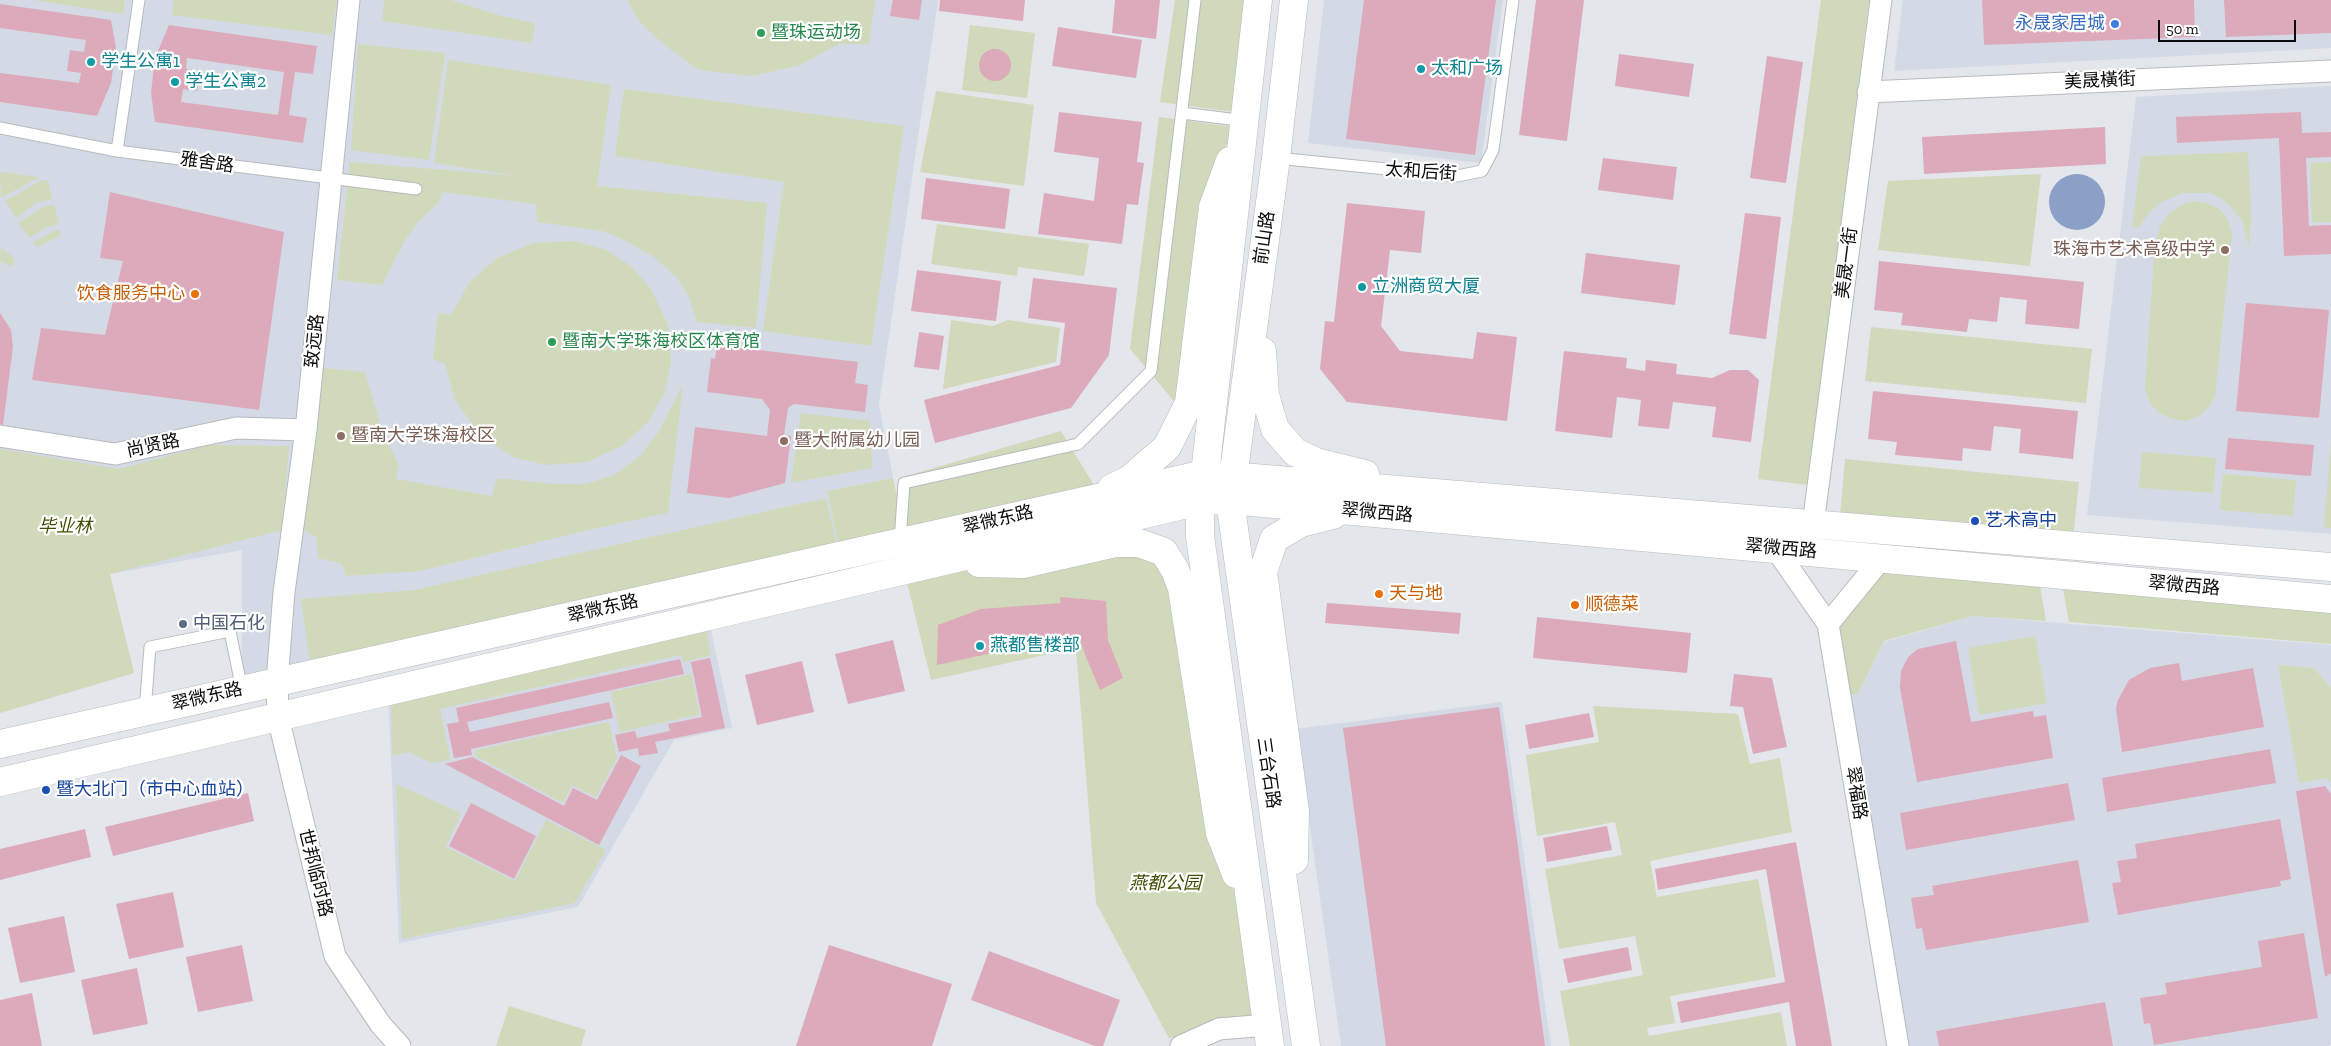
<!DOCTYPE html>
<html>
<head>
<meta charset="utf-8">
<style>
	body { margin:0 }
	#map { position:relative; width:2331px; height:1046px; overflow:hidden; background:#e3e6eb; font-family:"Zilla Slab",serif }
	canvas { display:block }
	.scale { position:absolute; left:2158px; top:20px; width:138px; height:22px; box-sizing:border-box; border:2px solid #0b0c0e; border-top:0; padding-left:6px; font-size:15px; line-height:18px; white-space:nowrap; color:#0b0c0e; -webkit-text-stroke:4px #fff; paint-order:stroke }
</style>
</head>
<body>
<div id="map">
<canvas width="2331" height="1046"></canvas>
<div class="scale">50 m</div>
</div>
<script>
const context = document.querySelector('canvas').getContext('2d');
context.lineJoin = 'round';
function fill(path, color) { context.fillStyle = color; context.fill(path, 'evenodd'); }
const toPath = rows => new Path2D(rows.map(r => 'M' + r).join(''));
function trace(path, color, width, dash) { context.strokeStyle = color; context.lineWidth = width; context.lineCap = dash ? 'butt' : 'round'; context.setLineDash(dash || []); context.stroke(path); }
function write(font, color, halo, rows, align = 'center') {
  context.font = font + ' "Zilla Slab","Noto Sans SC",serif'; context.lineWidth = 4.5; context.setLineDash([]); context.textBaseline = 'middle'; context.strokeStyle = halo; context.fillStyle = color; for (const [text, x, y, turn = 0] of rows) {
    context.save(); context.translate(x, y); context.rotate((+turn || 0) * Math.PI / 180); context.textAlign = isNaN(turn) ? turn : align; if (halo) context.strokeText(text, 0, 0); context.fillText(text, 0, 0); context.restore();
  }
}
const built = toPath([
	[0,0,938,0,879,404,893,478,827,491,840,555,242,690,242,550,110,574,134,673,0,713],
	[1324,0,1503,0,1481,163,1308,143],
	[1903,0,2331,0,2331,48,1894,71],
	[2331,86,2331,534,2087,515,2136,97],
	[708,616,732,728,674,740,578,907,399,943,388,691],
	[1973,616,2331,645,2331,1044,2329,1046,1898,1046,1840,696,1858,694,1884,642],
	[1502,702,1551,1046,1341,1046,1296,729]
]);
const green = toPath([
	[33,0,125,0,123,14],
	[174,0,337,0,332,35,172,15],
	[384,0,451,0,501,16,535,23,532,43,382,21],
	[627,0,875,0,869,44,839,44,800,65,753,76,699,70,662,43,640,22],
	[1175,0,1253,0,1241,113,1160,102],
	[1821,0,1869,0,1808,485,1758,479],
	[970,25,1035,33,1027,98,962,90],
	[358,44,445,53,429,160,351,150],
	[448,60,611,85,597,186,767,203,756,328,697,322,688,295,677,278,654,257,626,241,603,231,537,222,536,204,442,192,439,202,418,222,405,240,382,285,337,280,350,162,516,176,434,163],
	[624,89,904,126,871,346,763,331,784,182,615,156],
	[936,91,1034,105,1024,186,920,172],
	[1159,117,1234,127,1203,198,1178,406,1130,349],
	[2248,152,2251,211,2249,247,2242,220,2225,201,2212,193,2182,193,2160,203,2147,215,2139,228,2132,227,2141,156],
	[2331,162,2331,222,2312,222,2310,163],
	[0,172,40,177,1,198],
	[2041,174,2030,266,1878,250,1888,181],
	[42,180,48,181,52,199,36,203,16,218,5,201],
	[2187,202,2204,202,2218,208,2227,218,2232,234,2215,396,2209,407,2198,417,2185,421,2173,419,2159,413,2150,403,2145,389,2155,243,2160,227,2170,212],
	[54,205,59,224,43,229,30,238,18,223,45,206],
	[937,224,1089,244,1084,276,1018,267,1017,276,931,264],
	[58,229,61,235,38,247,33,242],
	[575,241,606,250,631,266,651,289,668,325,671,361,665,392,648,422,622,446,587,462,546,465,513,457,480,435,455,400,445,364,433,359,438,313,451,315,469,283,497,258,533,243],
	[1,248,15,259,12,267,0,261],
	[951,320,993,326,1008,320,1060,328,1056,362,943,389],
	[1871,327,2092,349,2086,403,1865,381],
	[322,368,365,372,383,434,399,465,396,479,492,496,497,478,554,484,586,484,616,474,641,455,660,430,683,384,668,513,588,530,420,571,346,576,342,564,318,558,317,538,303,529],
	[801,413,870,421,872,468,791,483],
	[1061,431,1097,490,840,555,827,491,893,478,905,534,903,477],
	[2331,440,2331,528,2324,527],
	[210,445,289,446,282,530,110,574,134,673,0,713,0,449,119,469],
	[2142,452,2216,458,2213,493,2139,488],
	[1845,459,2079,482,2073,538,1840,516],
	[2223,474,2296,480,2293,516,2220,510],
	[826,498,837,547,310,663,301,599,414,590],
	[1164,552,1253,919,1267,1025,1219,1029,1169,1038,1096,903,1076,648,931,680,904,570],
	[1884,569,2039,580,2046,621,1973,616,1884,641,1858,694,1849,695,1839,625],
	[2062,584,2331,609,2331,644,2069,622],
	[705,621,711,655,683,662,681,655,440,709,450,760,431,763,409,752,392,756,391,694],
	[2035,636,2047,703,1979,715,1968,648],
	[2278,665,2314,668,2331,688,2331,783,2327,778,2299,783],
	[691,674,700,714,620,732,611,692],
	[1593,706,1738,714,1750,764,1780,758,1792,832,1650,861,1657,897,1758,879,1776,977,1670,996,1675,1023,1647,1028,1649,1036,1781,1012,1787,1046,1570,1046,1560,991,1643,975,1635,936,1559,949,1545,869,1622,855,1615,822,1537,836,1526,755,1599,742],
	[609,722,617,758,596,797,572,785,563,803,476,756,475,750],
	[396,784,461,813,446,847,515,881,546,820,606,850,575,903,402,939],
	[509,1006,586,1030,581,1046,496,1046]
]);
const water = toPath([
	'2049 202a28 28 0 1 1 56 0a28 28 0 1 1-56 0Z'
]);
const building = toPath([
	[893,0,922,0,919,20,890,16],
	[940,0,1025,0,1023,21,939,11],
	[1115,0,1160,0,1156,39,1112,33],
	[1364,0,1496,0,1475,155,1346,139],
	[1536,0,1584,0,1567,141,1519,135],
	[1982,0,2194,0,2195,37,1984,45],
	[2224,0,2331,0,2331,33,2226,37],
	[0,4,111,20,116,48,111,83,97,116,0,102,0,73,79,83,81,73,67,71,70,50,84,52,86,40,0,28],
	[169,25,317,46,313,74,295,72,289,115,307,118,303,143,155,122,151,93,155,58],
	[187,58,284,72,278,115,181,102,183,89,197,91,200,71,186,69],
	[1058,27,1142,40,1136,78,1052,66],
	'979 65a16 16 0 1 1 32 0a16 16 0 1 1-32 0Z',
	[1619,54,1694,64,1689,97,1615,86],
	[1767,56,1803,62,1786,183,1750,178],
	[1059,112,1142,122,1137,162,1144,163,1138,205,1127,204,1122,244,1038,234,1044,193,1094,201,1099,158,1054,152],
	[2301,112,2302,133,2331,132,2331,157,2306,158,2309,226,2331,225,2331,254,2284,256,2279,138,2177,143,2176,117],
	[2105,127,2106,164,1924,174,1922,137],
	[1603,158,1677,167,1673,200,1598,190],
	[926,178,1010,189,1005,229,921,219],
	[110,192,284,232,259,410,32,380,41,328,105,335,123,261,100,258],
	[1347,203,1425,211,1421,253,1390,250,1381,326,1400,351,1473,359,1477,332,1517,337,1507,421,1347,402,1320,369,1325,321,1334,322],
	[1745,213,1781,217,1766,339,1729,334],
	[1586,253,1680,265,1675,305,1581,293],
	[1879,261,2084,282,2079,329,2025,324,2027,300,2000,297,1997,322,1969,319,1967,332,1901,325,1903,313,1874,310],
	[917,270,1001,281,996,321,911,311],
	[1033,278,1117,288,1109,355,1071,408,935,443,924,400,1060,365,1065,323,1028,318],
	[2246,303,2329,310,2319,418,2236,411],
	[0,313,11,330,13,346,3,425,0,424],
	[919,332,944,336,939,370,914,367],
	[717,345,858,362,855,383,868,385,865,412,794,404,788,408,784,435,791,436,785,483,729,498,687,493,695,427,767,436,770,410,762,399,707,392,711,358,715,359],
	[1564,351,1627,358,1626,368,1645,371,1646,360,1677,364,1676,374,1712,378,1730,370,1748,370,1759,380,1751,442,1712,437,1716,407,1673,402,1669,429,1638,426,1641,400,1617,397,1612,438,1555,431],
	[1873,391,2078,411,2073,459,2019,453,2021,429,1994,426,1991,451,1963,448,1962,461,1895,455,1897,442,1868,439],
	[2228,438,2314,445,2311,476,2225,469],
	[1060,597,1106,601,1108,640,1123,678,1100,690,1084,652,1079,634,937,665,938,625,981,609,1061,603],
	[1327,603,1461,613,1459,634,1325,623],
	[1537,617,1691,633,1687,673,1533,658],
	[893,640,905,691,848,704,835,654],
	[1956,641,1971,722,2033,711,2034,717,2046,715,2053,758,1917,782,1900,688,1901,671,1908,657,1918,649],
	[710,658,725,728,655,742,658,753,639,756,638,748,619,752,615,735,635,731,637,738,670,731,668,724,702,717,691,662],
	[680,659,684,674,467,722,470,732,609,702,613,718,471,749,472,755,454,758,447,724,459,722,456,708],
	[802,661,814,712,757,725,745,675],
	[2179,663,2182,681,2253,668,2264,727,2122,752,2116,709,2118,700,2129,680,2150,668],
	[1734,674,1772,678,1787,747,1753,754,1743,707,1730,706],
	[1499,707,1545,1046,1386,1046,1343,728],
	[1589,713,1594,737,1529,749,1525,725],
	[2270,749,2276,783,2107,812,2102,778],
	[621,755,641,766,599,845,445,764,472,757,564,806,573,788,597,800],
	[2068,783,2075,820,1906,850,1900,813],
	[2325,786,2331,794,2331,973,2325,977,2296,791],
	[248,793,254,821,113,856,105,827],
	[471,803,536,836,514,879,449,846],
	[2280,819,2291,879,2280,881,2281,886,2118,915,2112,883,2121,882,2117,861,2137,858,2135,844],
	[1607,826,1612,850,1547,862,1543,838],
	[85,829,91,857,0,880,0,849],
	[1796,842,1832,1046,1796,1046,1789,1002,1681,1023,1677,1002,1785,982,1766,869,1658,890,1655,869],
	[2078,860,2089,922,1926,950,1922,928,1916,929,1911,898,1934,895,1932,886],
	[173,892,184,947,129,959,116,904],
	[64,916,75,972,20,983,8,928],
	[2304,933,2318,1018,2154,1045,2150,1023,2144,1024,2140,998,2167,994,2165,983,2262,967,2258,941],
	[242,945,253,1001,198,1012,186,957],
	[829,945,952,984,932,1046,796,1046],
	[1628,947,1632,970,1568,983,1563,959],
	[989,951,1120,1000,1103,1046,1095,1046,971,1000],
	[137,968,148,1024,93,1035,81,980],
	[32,993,42,1046,0,1046,0,1000],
	[2105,1002,2113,1046,1939,1046,1936,1031]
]);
const lane = toPath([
	[1182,113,1246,121],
	[0,128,117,151,416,189],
	[117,151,139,0],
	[1276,158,1457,176,1482,171,1493,150,1513,0],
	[900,542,904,483,1078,444,1151,371,1195,0],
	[145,711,150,647,230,631,242,690]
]);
const street = toPath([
	[349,0,306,430,284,592,277,682,278,717,335,956,381,1025,400,1046],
	[1868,92,2331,71],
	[0,436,115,454,236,428,306,430],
	[1813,525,1881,0],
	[1775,548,1828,624,1898,1046],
	[1828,624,1882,558],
	[1181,1046,1219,1029,1267,1025]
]);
const primary = toPath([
	[1258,0,1205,474,1200,501,1200,536,1270,1046],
	[1294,0,1276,158,1230,500,1306,1046],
	[1262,351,1265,395,1275,429,1295,452,1316,462,1365,474],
	[1112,488,1129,480,1167,447,1189,403,1213,207,1230,161],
	[979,563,1023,564,1115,543,1139,543,1164,552,1175,570,1182,588,1220,833,1236,874],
	[0,744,1205,474,2331,567],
	[0,782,1200,501,1230,500,2331,599],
	[1294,860,1295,811,1263,572,1274,539,1301,523,1333,515]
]);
const markers = [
	[2115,24,5,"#3f7fe0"],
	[761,33,5,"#2e9e5b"],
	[91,62,5,"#0f9aa8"],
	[1421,69,5,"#0f9aa8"],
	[175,82,5,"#0f9aa8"],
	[2225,250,5,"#8d6e63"],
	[1362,287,5,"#0f9aa8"],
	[195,294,5,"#e8710a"],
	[552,342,5,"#2e9e5b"],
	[341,436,5,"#8d6e63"],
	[784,441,5,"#8d6e63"],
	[1975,521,5,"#1a4fb4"],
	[1379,594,5,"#e8710a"],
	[1575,605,5,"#e8710a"],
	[183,624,5,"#5c6f8a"],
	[980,646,5,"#0f9aa8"],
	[46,790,5,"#1a4fb4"]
];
const shopNames = [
	["永晟家居城",2105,24]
];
const leisureNames = [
	["暨珠运动场",771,33],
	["暨南大学珠海校区体育馆",562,342]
];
const cultureNames = [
	["学生公寓1",101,62],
	["太和广场",1431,69],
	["学生公寓2",185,82],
	["立洲商贸大厦",1372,287],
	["燕都售楼部",990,646]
];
const streetNames = [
	["美晟橫街",2100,81,-3],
	["雅舍路",207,163,8],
	["太和后街",1421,172,4],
	["前山路",1265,238,-82],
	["美晟一街",1847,263,-83],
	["致远路",315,341,-84],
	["尚贤路",153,446,-12],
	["翠微西路",1377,513,5],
	["翠微东路",998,520,-13],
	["翠微西路",1781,549,5],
	["翠微西路",2184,586,5],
	["翠微东路",603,609,-13],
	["翠微东路",207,697,-13],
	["三台石路",1268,773,82],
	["翠福路",1856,793,81],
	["世邦临时路",315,873,76]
];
const educationNames = [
	["珠海市艺术高级中学",2215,250,"right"],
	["暨南大学珠海校区",351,436],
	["暨大附属幼儿园",794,441]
];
const foodNames = [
	["饮食服务中心",185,294,"right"],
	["天与地",1389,594],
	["顺德菜",1585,605]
];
const transitNames = [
	["艺术高中",1985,521],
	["暨大北门（市中心血站）",56,790]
];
const parkNames = [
	["毕业林",65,527],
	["燕都公园",1165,884]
];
const serviceNames = [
	["中国石化",193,624]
];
fill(built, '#d3dae5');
fill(green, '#d1d9bb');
fill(water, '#8ba0c7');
fill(building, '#dcaaba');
trace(lane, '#b7babe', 13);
trace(street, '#b7babe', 23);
trace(primary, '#b7babe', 29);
trace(lane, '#fff', 11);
trace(street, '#fff', 21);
trace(primary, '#fff', 28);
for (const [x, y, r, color] of markers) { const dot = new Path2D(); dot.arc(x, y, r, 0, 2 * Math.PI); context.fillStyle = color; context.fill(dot); trace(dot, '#fff', 2); }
write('18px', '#366cbe', '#fff', shopNames, 'right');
write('18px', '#27864d', '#fff', leisureNames, 'left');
write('18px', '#0d838f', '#fff', cultureNames, 'left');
write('18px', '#0b0c0e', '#fff', streetNames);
write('18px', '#785e54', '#fff', educationNames, 'left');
write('18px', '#c56008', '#fff', foodNames, 'left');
write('18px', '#164399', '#fff', transitNames, 'left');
write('italic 18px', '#434f04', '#fff', parkNames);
write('18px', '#4e5e75', '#fff', serviceNames, 'left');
</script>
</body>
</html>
